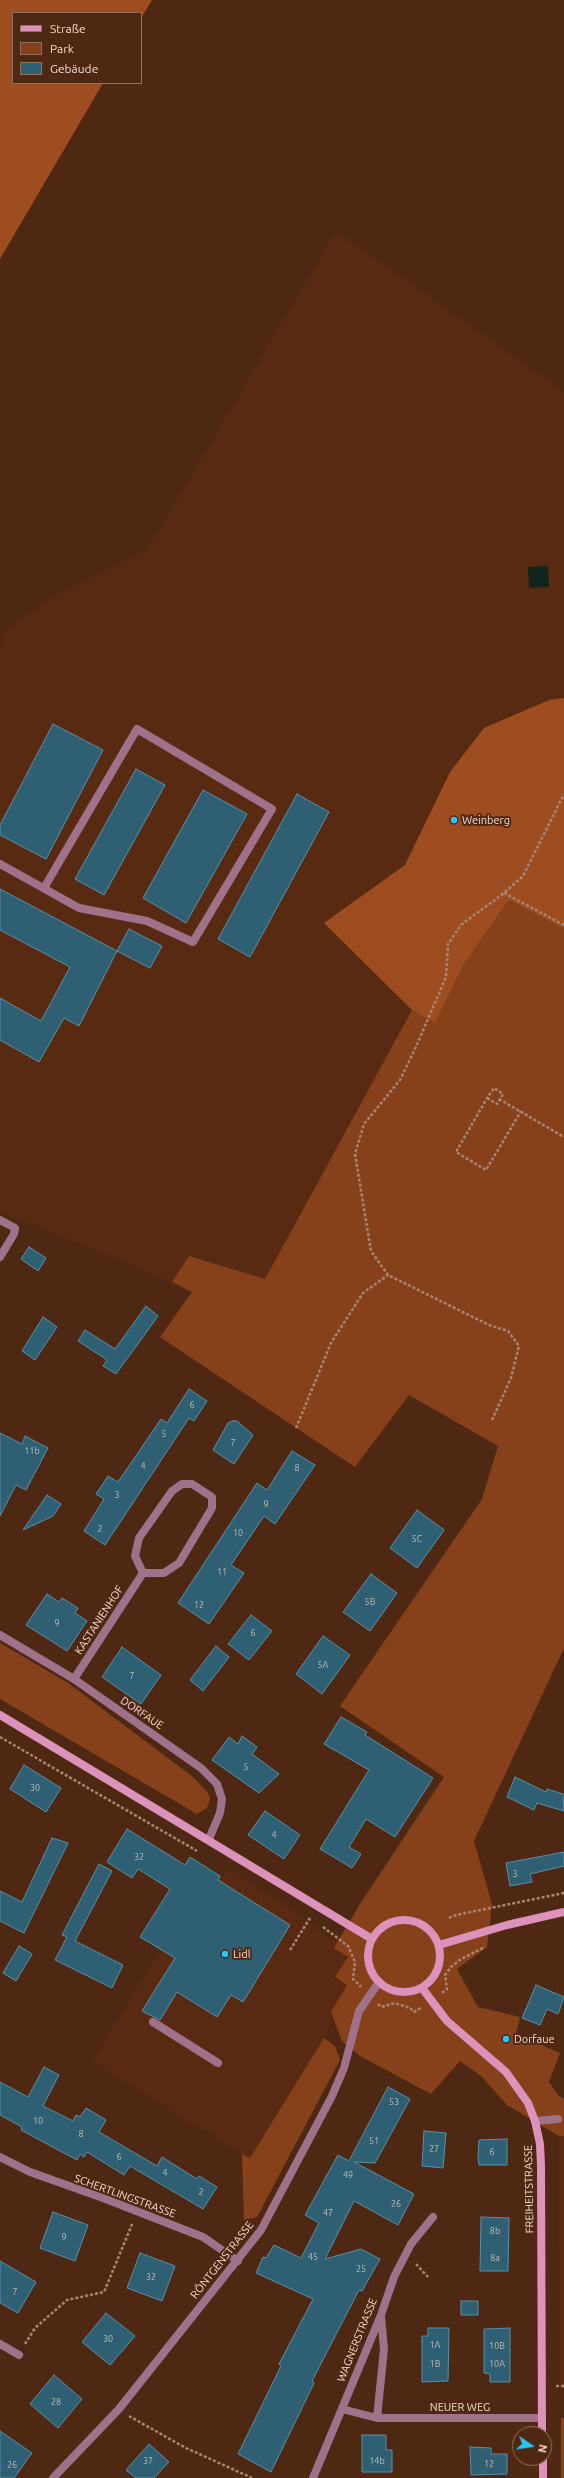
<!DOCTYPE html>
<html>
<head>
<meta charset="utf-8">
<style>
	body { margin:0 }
	#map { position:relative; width:564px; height:2478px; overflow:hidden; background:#4f2813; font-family:Ubuntu,sans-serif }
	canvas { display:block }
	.legend { position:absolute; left:12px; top:12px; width:130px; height:72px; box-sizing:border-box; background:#4f2813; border:1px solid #916f5e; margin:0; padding:5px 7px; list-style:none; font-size:12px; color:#f5dace }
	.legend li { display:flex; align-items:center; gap:8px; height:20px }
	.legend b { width:20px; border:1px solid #916f5e }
	.north { position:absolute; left:512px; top:2426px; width:40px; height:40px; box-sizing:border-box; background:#4f2813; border:1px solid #916f5e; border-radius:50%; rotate:103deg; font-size:11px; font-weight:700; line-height:16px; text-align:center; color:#f5dace }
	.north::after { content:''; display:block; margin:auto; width:14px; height:18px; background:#23c9fe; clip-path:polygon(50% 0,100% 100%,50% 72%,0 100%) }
</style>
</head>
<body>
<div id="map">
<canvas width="564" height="2478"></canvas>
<ul class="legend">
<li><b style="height:5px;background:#dd92bb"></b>Straße</li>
<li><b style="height:11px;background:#87411a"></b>Park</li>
<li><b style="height:11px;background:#2f5f72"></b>Gebäude</li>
</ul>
<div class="north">N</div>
</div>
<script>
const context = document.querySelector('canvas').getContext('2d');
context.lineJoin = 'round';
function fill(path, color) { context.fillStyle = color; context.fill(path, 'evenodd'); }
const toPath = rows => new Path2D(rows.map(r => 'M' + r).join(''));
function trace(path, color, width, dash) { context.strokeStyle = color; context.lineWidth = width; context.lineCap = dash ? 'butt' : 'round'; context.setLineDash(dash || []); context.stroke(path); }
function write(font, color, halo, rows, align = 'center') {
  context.font = font + ' Ubuntu,sans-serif'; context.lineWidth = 4; context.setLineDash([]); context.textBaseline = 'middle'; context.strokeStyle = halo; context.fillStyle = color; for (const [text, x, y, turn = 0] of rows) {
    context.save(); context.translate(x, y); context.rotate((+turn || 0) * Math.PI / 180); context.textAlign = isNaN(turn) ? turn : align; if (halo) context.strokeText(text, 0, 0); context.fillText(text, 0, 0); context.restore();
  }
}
const built = toPath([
	[336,231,564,391,564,698,549,700,450,772,405,865,324,923,412,1010,264,1279,189,1256,172,1282,0,1211,0,653,4,633,48,599,148,549],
	[229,1869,280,1901,341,1946,348,1955,352,1988,324,2038,250,2159,92,2061,210,1870,223,1878],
	[559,2136,564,2136,564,2389,560,2389]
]);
const green = toPath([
	[509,900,564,929,564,1648,474,1841,492,1904,487,1947,457,1969,478,2007,520,2017,516,2034,560,2053,549,2082,559,2096,564,2099,564,2136,559,2136,507,2105,481,2076,460,2061,431,2094,360,2056,342,2041,331,2012,347,1985,335,1977,348,1957,334,1948,360,1904,444,1777,340,1706,482,1499,498,1446,409,1395,355,1467,160,1337,192,1292,172,1282,189,1256,265,1279,412,1010,435,1023,464,964],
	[0,1643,68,1683,193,1777,208,1793,210,1799,207,1808,197,1814,0,1699],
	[324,2038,335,2046,340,2060,257,2217,244,2220,242,2154,250,2158],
	[561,2418,564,2418,564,2478,561,2478]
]);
const forest = toPath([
	[0,0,152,0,141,18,141,13,13,13,13,83,103,83,0,259],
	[564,698,564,929,509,900,464,964,435,1023,412,1010,324,923,405,865,450,772,484,728,549,700]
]);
const water = toPath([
	[548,566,549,587,529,588,528,567]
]);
const building = toPath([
	[53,724,103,750,46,859,0,835,0,825,53,724],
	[136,769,165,785,104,895,75,879,136,769],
	[203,790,247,814,186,923,143,898,203,790],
	[297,794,329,812,250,957,218,939,297,794],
	[0,889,117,951,79,1026,64,1018,39,1062,0,1040,0,998,41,1021,70,967,0,930,0,889],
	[129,929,162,946,150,968,117,951,129,929],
	[29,1247,46,1258,38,1271,21,1259,29,1247],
	[146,1306,158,1316,116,1374,103,1366,107,1360,78,1341,85,1330,115,1349,146,1306],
	[43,1317,57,1327,35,1360,22,1351,43,1317],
	[189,1389,207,1401,194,1421,189,1418,105,1545,84,1531,104,1499,96,1494,108,1476,118,1482,161,1419,167,1423,189,1389],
	[233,1421,237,1421,253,1435,234,1464,213,1450,228,1423,233,1421],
	[0,1433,22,1444,25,1436,48,1448,26,1490,16,1485,0,1516,0,1433],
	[292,1451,315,1465,275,1524,264,1516,231,1565,244,1573,209,1624,178,1603,257,1483,267,1490,292,1451],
	[47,1495,61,1504,53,1516,23,1530,47,1495],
	[417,1510,444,1530,417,1568,390,1548,417,1510],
	[371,1574,397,1593,370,1631,343,1612,371,1574],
	[47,1594,59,1602,62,1598,78,1608,75,1613,87,1621,67,1651,26,1625,47,1594],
	[251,1615,272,1631,249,1660,228,1644,251,1615],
	[323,1636,350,1655,322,1694,296,1674,323,1636],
	[216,1646,229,1657,203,1691,190,1680,216,1646],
	[122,1647,161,1675,141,1704,102,1677,122,1647],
	[341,1717,367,1732,365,1735,433,1778,395,1837,366,1819,349,1847,361,1854,352,1868,320,1849,369,1770,324,1744,341,1717],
	[242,1736,257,1747,252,1754,279,1774,259,1793,212,1760,229,1737,238,1744,242,1736],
	[24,1765,61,1788,46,1812,10,1789,24,1765],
	[515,1777,546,1792,547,1789,563,1794,564,1811,537,1803,534,1810,507,1797,515,1777],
	[265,1811,300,1835,284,1859,248,1835,265,1811],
	[127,1829,185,1865,190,1857,220,1876,218,1880,290,1925,243,2002,231,1995,217,2017,177,1992,160,2020,142,2011,175,1958,140,1937,170,1889,138,1869,132,1878,107,1862,127,1829],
	[52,1838,68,1843,24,1933,0,1921,0,1891,22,1902,52,1838],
	[564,1852,564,1866,530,1874,532,1882,510,1886,506,1863,564,1852],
	[99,1864,112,1871,75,1941,123,1965,112,1988,55,1960,67,1937,62,1935,99,1864],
	[19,1946,32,1954,16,1981,3,1973,19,1946],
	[536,1985,564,1997,558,2014,547,2009,540,2025,522,2018,536,1985],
	[44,2067,59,2075,43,2106,73,2121,76,2115,80,2117,86,2108,106,2120,99,2132,157,2166,162,2157,197,2179,199,2176,217,2187,203,2209,130,2166,124,2175,87,2152,84,2157,80,2154,77,2160,21,2130,22,2127,0,2115,0,2082,28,2097,44,2067],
	[388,2087,410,2099,375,2163,354,2162,414,2194,398,2225,354,2201,325,2259,361,2249,380,2259,362,2291,359,2290,312,2381,314,2383,271,2472,238,2454,281,2366,279,2364,313,2299,256,2273,263,2257,266,2258,274,2245,301,2258,319,2223,305,2215,338,2155,349,2161,388,2087],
	[424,2131,446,2133,443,2168,422,2166,424,2131],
	[507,2139,507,2165,479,2165,478,2156,479,2140,507,2139],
	[53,2212,88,2225,75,2261,40,2248,53,2212],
	[481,2217,509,2218,508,2271,480,2271,481,2217],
	[140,2253,175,2266,162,2301,127,2288,140,2253],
	[0,2261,36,2282,18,2313,0,2303,0,2261],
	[461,2301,478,2301,478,2315,461,2315,461,2301],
	[106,2313,135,2336,110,2365,82,2342,106,2313],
	[428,2328,449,2328,448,2381,422,2382,422,2336,428,2336,428,2328],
	[510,2328,510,2382,490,2382,490,2374,484,2373,484,2329,510,2328],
	[54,2375,82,2399,58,2428,30,2404,54,2375],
	[0,2431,32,2453,14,2478,0,2478,0,2431],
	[362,2435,386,2435,386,2450,392,2450,392,2472,362,2472,362,2435],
	[149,2444,169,2462,154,2478,136,2478,126,2470,149,2444],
	[470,2447,491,2448,491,2454,507,2454,507,2474,471,2475,470,2447]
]);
const path = toPath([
	[504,893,564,925],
	[487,1098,497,1104,503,1094,494,1088,487,1098,456,1152,486,1170,521,1111],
	[499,1099,564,1137],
	[492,1420,511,1378,519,1346,508,1331,489,1325,388,1275,371,1251,355,1154,364,1124,400,1080,415,1049,446,977,448,944,461,925,504,893,523,876,564,794],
	[296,1428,331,1343,363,1293,388,1275],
	[0,1737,197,1851],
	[449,1918,456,1915,564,1893],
	[323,1927,348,1946,355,1962,353,1979,361,1987],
	[290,1950,310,1918],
	[442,1993,447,1989,445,1975,451,1967,461,1959,485,1947],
	[378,2004,381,2007,395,2003,410,2008,414,2012,422,2007],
	[416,2264,428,2277],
	[25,2344,35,2328,67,2300,104,2292,133,2222],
	[556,2386,564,2386],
	[129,2416,184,2447,252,2478]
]);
const lane = toPath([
	[0,864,79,908,147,921,193,942,272,809,137,729,44,888],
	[74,1679,143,1573,164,1573,179,1563,212,1508,212,1497,192,1484,182,1484,172,1491,139,1538,135,1556,143,1573],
	[153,2022,218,2063],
	[535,2121,558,2119]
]);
const street = toPath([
	[0,1220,15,1228,14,1234,0,1257],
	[0,1635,74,1679,201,1768,217,1784,222,1799,220,1813,209,1839],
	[0,2157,30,2172,103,2198,203,2237,238,2261],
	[381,2316,384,2349,377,2418,542,2418],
	[0,2344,19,2355],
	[342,2409,377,2418],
	[53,2478,119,2409,261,2230,332,2096,344,2068,359,2011,379,1982],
	[313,2478,381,2315,394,2277,411,2244,433,2217]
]);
const secondary = toPath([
	[0,1715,372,1939],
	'368 1956a36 36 0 1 1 72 0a36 36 0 1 1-72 0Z',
	[439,1945,507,1925,564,1912],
	[422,1988,447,2021,506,2072,528,2103,535,2121,540,2144,541,2166,542,2434],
	[543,2458,543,2478]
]);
const markers = [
	[454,820,4,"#23c9fe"],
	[225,1954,4,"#23c9fe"],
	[506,2039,4,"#23c9fe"]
];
const numberNames = [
	["6",192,1405],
	["5",164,1434],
	["7",233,1443],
	["11b",32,1451],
	["4",143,1466],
	["8",297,1468],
	["3",117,1495],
	["9",266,1504],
	["2",100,1529],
	["10",238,1533],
	["5C",417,1539],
	["11",222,1572],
	["5B",370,1602],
	["12",199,1605],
	["9",57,1623],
	["6",253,1633],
	["5A",323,1665],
	["7",132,1676],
	["5",246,1767],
	["30",35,1788],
	["4",274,1835],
	["32",139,1857],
	["3",515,1874],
	["53",394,2102],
	["10",38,2121],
	["8",81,2134],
	["51",374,2141],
	["27",434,2149],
	["6",492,2152],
	["6",119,2157],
	["4",165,2173],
	["49",348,2175],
	["2",201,2192],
	["26",396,2204],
	["47",328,2213],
	["8b",495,2231],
	["9",64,2237],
	["45",313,2257],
	["8a",495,2258],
	["25",361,2269],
	["32",151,2277],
	["7",15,2292],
	["30",108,2339],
	["1A",435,2345],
	["10B",497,2346],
	["1B",435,2364],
	["10A",497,2364],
	["28",56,2402],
	["37",148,2461],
	["14b",377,2461],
	["12",489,2464],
	["26",12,2465]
];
const poiNames = [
	["Weinberg",462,820],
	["Lidl",233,1954],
	["Dorfaue",514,2039]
];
const streetNames = [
	["KASTANIENHOF",99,1620,-57],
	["DORFAUE",142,1713,34],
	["FREIHEITSTRASSE",529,2189,-91],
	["SCHERTLINGSTRASSE",125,2196,20],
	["RÖNTGENSTRASSE",222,2260,-52],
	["WAGNERSTRASSE",357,2340,-68],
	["NEUER WEG",460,2407]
];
fill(built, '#592a12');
fill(green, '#87411a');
fill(forest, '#9e4d21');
fill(water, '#11251d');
fill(building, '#2f5f72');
trace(building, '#5990a7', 1);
trace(path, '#a78676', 2.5, [3, 2]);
trace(lane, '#a0718a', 8);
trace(street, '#a0718a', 8);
trace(secondary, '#dd92bb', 8);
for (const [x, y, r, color] of markers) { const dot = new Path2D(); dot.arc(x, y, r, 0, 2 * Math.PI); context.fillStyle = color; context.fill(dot); trace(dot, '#4f2813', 1.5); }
write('9px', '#c4bbb7', null, numberNames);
write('11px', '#f5dace', '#4f2813', poiNames, 'left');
write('11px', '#f5dace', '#4f2813', streetNames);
</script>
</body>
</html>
